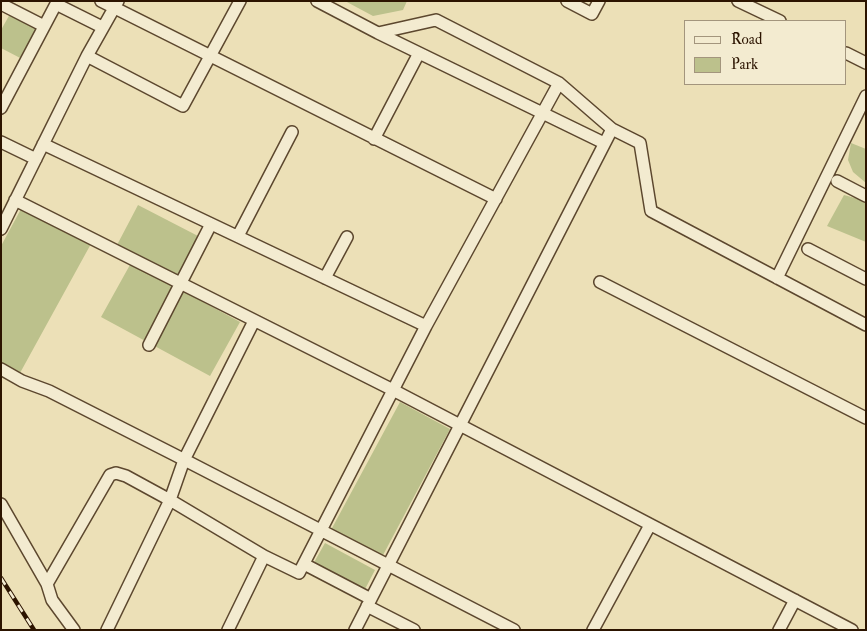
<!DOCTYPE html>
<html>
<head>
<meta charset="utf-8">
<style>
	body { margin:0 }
	#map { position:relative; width:867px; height:631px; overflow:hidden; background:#ece0b7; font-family:"IM FELL Double Pica",serif }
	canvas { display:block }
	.frame { position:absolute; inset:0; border:2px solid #2c1400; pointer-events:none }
	.legend { position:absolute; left:684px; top:20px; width:162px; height:65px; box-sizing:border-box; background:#f3ebd0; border:1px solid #a3957d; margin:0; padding:6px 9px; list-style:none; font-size:15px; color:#2c1400 }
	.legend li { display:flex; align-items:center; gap:10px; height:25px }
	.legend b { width:25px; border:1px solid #a3957d }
</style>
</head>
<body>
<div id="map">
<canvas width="867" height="631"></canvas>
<div class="frame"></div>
<ul class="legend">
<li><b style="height:6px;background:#f3ebd0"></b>Road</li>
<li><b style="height:14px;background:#bcc18c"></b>Park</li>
</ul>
</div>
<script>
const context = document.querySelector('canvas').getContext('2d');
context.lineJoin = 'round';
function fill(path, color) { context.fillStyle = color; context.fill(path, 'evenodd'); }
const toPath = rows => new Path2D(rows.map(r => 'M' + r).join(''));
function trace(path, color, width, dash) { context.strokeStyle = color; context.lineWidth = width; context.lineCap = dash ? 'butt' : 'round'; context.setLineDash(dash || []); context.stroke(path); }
const green = toPath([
	[345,1,407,1,403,10,373,16],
	[10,14,39,30,24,60,1,48,1,30],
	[851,143,866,149,866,183,853,172,848,160],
	[844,195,866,201,866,242,827,226],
	[138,205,198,236,177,277,117,245],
	[21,209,92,242,20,373,1,362,1,246],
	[131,263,240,322,210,376,101,317],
	[400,402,450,429,382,557,331,530],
	[325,543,375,570,363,593,312,566]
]);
const minor = toPath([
	[101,1,496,199],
	[317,1,378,33,436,20,559,83,612,129,640,143,651,211,866,325],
	[567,1,592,14,599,1],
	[738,1,780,21],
	[1,4,44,26],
	[378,33,604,143],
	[846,53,866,63],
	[87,56,183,106,240,1],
	[1,108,56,4,102,27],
	[374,139,419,53],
	[1,142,36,159],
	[43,144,426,326],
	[837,181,866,196],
	[15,200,393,390,852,630],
	[1,229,87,56,118,1],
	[238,236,292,132],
	[808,249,866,279],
	[325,278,347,237],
	[777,278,866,96],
	[600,282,866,418],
	[149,345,211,224],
	[1,369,22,381,49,391,175,455,514,630],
	[1,504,47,584,52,600,74,630],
	[304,564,371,599],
	[47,584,110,475,116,473,126,476,170,500,264,556],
	[367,606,414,630],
	[107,630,170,500,184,460,254,321],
	[228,630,264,556,299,573,426,326,559,83],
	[355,630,612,129],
	[593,630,650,525],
	[779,630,795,600]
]);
const rail = toPath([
	[1,578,34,630]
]);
fill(green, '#bcc18c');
trace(minor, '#5c472e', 14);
trace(minor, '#f3ebd0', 11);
trace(rail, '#2c1400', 4.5);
trace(rail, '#f3ebd0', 2.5, [8]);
</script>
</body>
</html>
